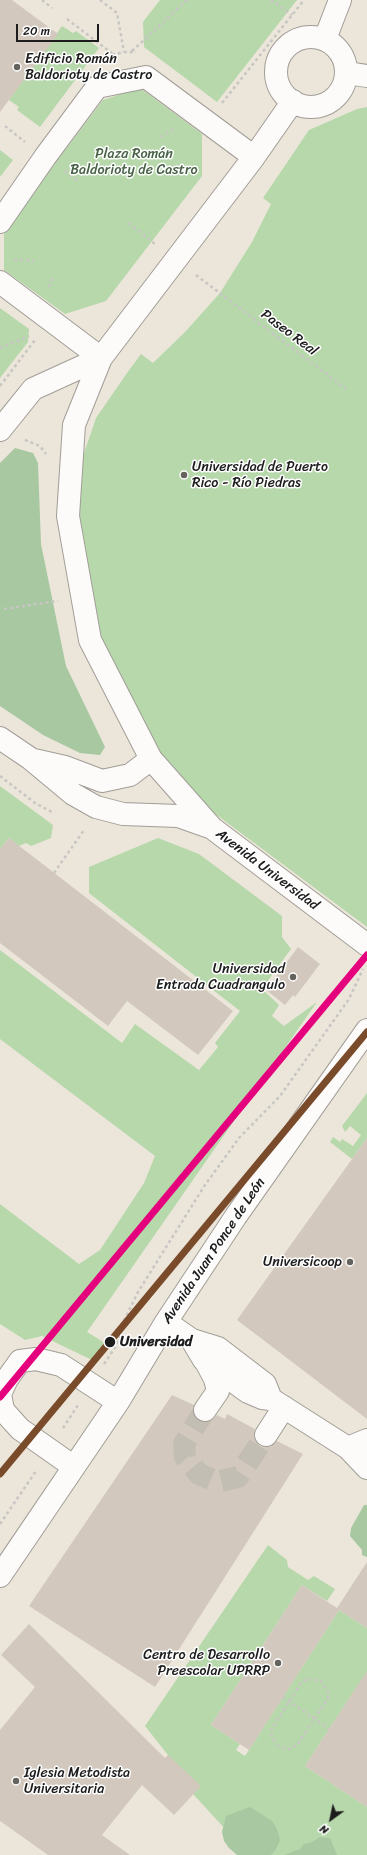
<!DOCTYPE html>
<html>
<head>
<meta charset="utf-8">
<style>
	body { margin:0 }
	#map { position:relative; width:367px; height:1855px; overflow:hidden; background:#ece6da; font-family:Sriracha,sans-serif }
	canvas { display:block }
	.north { position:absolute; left:311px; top:1799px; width:40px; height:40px; -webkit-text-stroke:3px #fff; paint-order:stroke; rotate:213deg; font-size:11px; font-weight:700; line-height:16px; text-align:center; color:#1c1c1c }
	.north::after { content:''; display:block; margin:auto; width:14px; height:18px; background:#1c1c1c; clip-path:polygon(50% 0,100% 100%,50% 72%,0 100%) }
	.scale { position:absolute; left:16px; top:24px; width:83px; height:18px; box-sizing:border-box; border:2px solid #1c1c1c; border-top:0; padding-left:5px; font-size:12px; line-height:14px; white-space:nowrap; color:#1c1c1c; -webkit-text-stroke:3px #fff; paint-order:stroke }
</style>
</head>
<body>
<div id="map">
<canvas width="367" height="1855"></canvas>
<div class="north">N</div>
<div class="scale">20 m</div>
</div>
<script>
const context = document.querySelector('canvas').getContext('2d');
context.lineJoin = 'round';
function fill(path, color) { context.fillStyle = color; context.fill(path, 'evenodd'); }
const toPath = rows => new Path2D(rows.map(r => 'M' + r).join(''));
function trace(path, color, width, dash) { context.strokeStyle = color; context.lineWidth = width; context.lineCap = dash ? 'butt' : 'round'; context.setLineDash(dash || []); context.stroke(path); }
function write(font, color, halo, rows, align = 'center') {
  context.font = font + ' Sriracha,sans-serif'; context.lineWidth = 3; context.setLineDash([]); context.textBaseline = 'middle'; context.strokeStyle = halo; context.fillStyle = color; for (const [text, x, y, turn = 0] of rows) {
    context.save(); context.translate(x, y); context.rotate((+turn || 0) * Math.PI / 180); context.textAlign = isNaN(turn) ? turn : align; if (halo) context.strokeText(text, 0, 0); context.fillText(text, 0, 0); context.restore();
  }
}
const green = toPath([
	[160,0,297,0,217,102,144,47,143,22],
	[62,26,73,33,76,31,99,48,40,127,17,110,19,107,9,100],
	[140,88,202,134,202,176,106,301,65,314,4,270,4,231,103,100],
	[367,107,367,927,210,810,153,745,99,636,77,516,82,459,96,418,127,373,141,354,153,363,185,332,220,293,252,242,271,204,263,198,309,130,357,109],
	[0,150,13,160,0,177],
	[0,308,29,329,28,342,0,378],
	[0,786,53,825,51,838,31,846,26,843,19,846,9,838,0,849],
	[158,838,199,854,282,916,282,937,291,949,262,989,279,1005,272,1016,284,1026,317,1002,87,1332,105,1343,92,1360,42,1336,25,1340,0,1324,0,1204,79,1264,100,1250,144,1183,155,1156,0,1039,0,950,122,1043,135,1024,199,1070,218,1047,215,1043,240,1011,89,893,89,867],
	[367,1093,367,1138,352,1159,330,1142,333,1137,340,1142,342,1139,353,1146,361,1135,350,1126,345,1132,342,1126],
	[268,1545,287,1560,288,1567,308,1580,314,1576,335,1589,327,1601,302,1585,211,1725,240,1744,236,1750,245,1756,339,1610,367,1628,367,1691,358,1685,305,1766,367,1807,367,1855,249,1855,193,1794,168,1755,145,1726]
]);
const forest = toPath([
	[15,448,33,453,38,463,41,544,66,666,105,747,100,755,80,753,43,735,0,706,0,463],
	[364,1505,367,1505,367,1557,362,1555,362,1550,350,1536,351,1528],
	[250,1807,272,1821,277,1829,280,1840,276,1849,271,1855,237,1855,229,1848,224,1841,222,1832,226,1816],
	[320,1837,330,1838,337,1855,284,1855,300,1849,304,1844,312,1842]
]);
const building = toPath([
	[0,0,12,0,58,34,0,112],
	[9,838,233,1011,198,1055,127,1001,108,1026,0,943,0,849],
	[298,947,320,964,295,997,293,995,285,1005,266,990],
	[367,1138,367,1419,237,1320],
	[172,1395,194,1405,194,1415,198,1420,204,1422,210,1421,217,1415,225,1419,227,1414,255,1429,254,1434,255,1440,260,1446,265,1447,271,1446,277,1441,303,1454,155,1687,29,1606],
	[367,1562,367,1628,339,1610,249,1750,211,1725,302,1585,337,1608],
	[29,1624,165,1758,168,1755,201,1786,174,1815,142,1785,102,1835,130,1855,48,1855,0,1821,0,1730,35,1687,1,1655],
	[367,1671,367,1807,305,1766]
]);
const minorTunnel = toPath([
	[205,1410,184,1444,185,1457,199,1474,217,1482,238,1477,266,1435]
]);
const path = toPath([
	[42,0,52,8],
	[100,0,117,13,124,52],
	[271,0,292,15],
	[67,19,113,54],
	[132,51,187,0],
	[96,61,98,58,124,52,136,52],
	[222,103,304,0],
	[5,126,25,142],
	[161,137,173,129],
	[65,171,77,180],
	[129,223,155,244],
	[14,260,34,261],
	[196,275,346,389],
	[49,287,53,276],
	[0,348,29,336],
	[0,386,35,340],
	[25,440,40,446,46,454],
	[4,609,58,601],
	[0,776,35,803,54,813],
	[54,873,84,830],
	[104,1364,116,1346,125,1319,138,1292,205,1185,239,1138,280,1096,349,999,363,969],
	[63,1428,78,1405],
	[0,1524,36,1471],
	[308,1679,321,1681,328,1691,328,1698,298,1744,289,1749,278,1746,272,1738,271,1730,302,1682,308,1679],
	[283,1697,329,1729]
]);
const minor = toPath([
	'276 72a35 35 0 1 1 70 0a35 35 0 1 1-70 0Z',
	[325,39,340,0],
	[347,73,367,76],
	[0,222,45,157,97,87,146,77,254,157],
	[0,282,101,358],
	[0,430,33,389,101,358],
	[0,738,31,759,73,794,96,807,123,814,178,816,212,828,367,945],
	[34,760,65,767,102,781,130,775,151,759],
	[212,828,151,759,90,640,68,516,74,425,101,358,254,157,293,101],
	[166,1322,192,1340,218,1348,265,1384,271,1399],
	[192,1340,204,1360,248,1392,262,1398,271,1399,348,1448,367,1468],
	[205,1410,218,1391,215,1379,206,1362],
	[266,1435,284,1407],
	[348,1448,367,1440],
	[74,1467,20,1429,3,1410,0,1394,7,1379,20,1361,36,1359,61,1365,118,1402],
	[0,1576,118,1402,166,1322,236,1216,367,1030]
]);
const metro1 = toPath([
	[0,1397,367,955]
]);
const metro2 = toPath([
	[0,1474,367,1032]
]);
const markers = [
	[17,67,4,"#65635e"],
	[184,475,4,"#65635e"],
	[293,977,4,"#65635e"],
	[350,1262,4,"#65635e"],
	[110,1342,6,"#1c1c1c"],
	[278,1663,4,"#65635e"],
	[16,1781,4,"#65635e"]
];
const poiNames = [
	["Edificio Román",25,59],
	["Baldorioty de Castro",25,75],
	["Universidad de Puerto",192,467],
	["Rico - Río Piedras",192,483],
	["Universidad",285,969,"right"],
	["Entrada Cuadrangulo",285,985,"right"],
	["Universicoop",342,1262,"right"],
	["Centro de Desarrollo",270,1655,"right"],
	["Preescolar UPRRP",270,1671,"right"],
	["Iglesia Metodista",24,1773],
	["Universitaria",24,1789]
];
const parkNames = [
	["Plaza Román",134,154],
	["Baldorioty de Castro",134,170]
];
const streetNames = [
	["Paseo Real",289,333,37],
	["Avenida Universidad",267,870,37],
	["Avenida Juan Ponce de León",214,1251,-56]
];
const stopNames = [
	["Universidad",120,1342]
];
fill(green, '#b6d8ab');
fill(forest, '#a7c8a1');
fill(building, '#d3c8bd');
trace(minorTunnel, '#c2beb4', 22, [22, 11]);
trace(minor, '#a19d97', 24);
trace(path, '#c7c6c3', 2.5, [3, 3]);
trace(minor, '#fcfbf9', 22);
trace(metro1, '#e5007d', 7);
trace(metro2, '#7a4b2a', 7);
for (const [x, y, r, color] of markers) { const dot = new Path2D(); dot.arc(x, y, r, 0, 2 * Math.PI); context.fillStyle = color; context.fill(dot); trace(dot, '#fff', 1.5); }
write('14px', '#1c1c1c', '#fff', poiNames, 'left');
write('14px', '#486246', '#fff', parkNames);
write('14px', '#1c1c1c', '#fff', streetNames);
write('bold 14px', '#1c1c1c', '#fff', stopNames, 'left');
</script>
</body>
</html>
